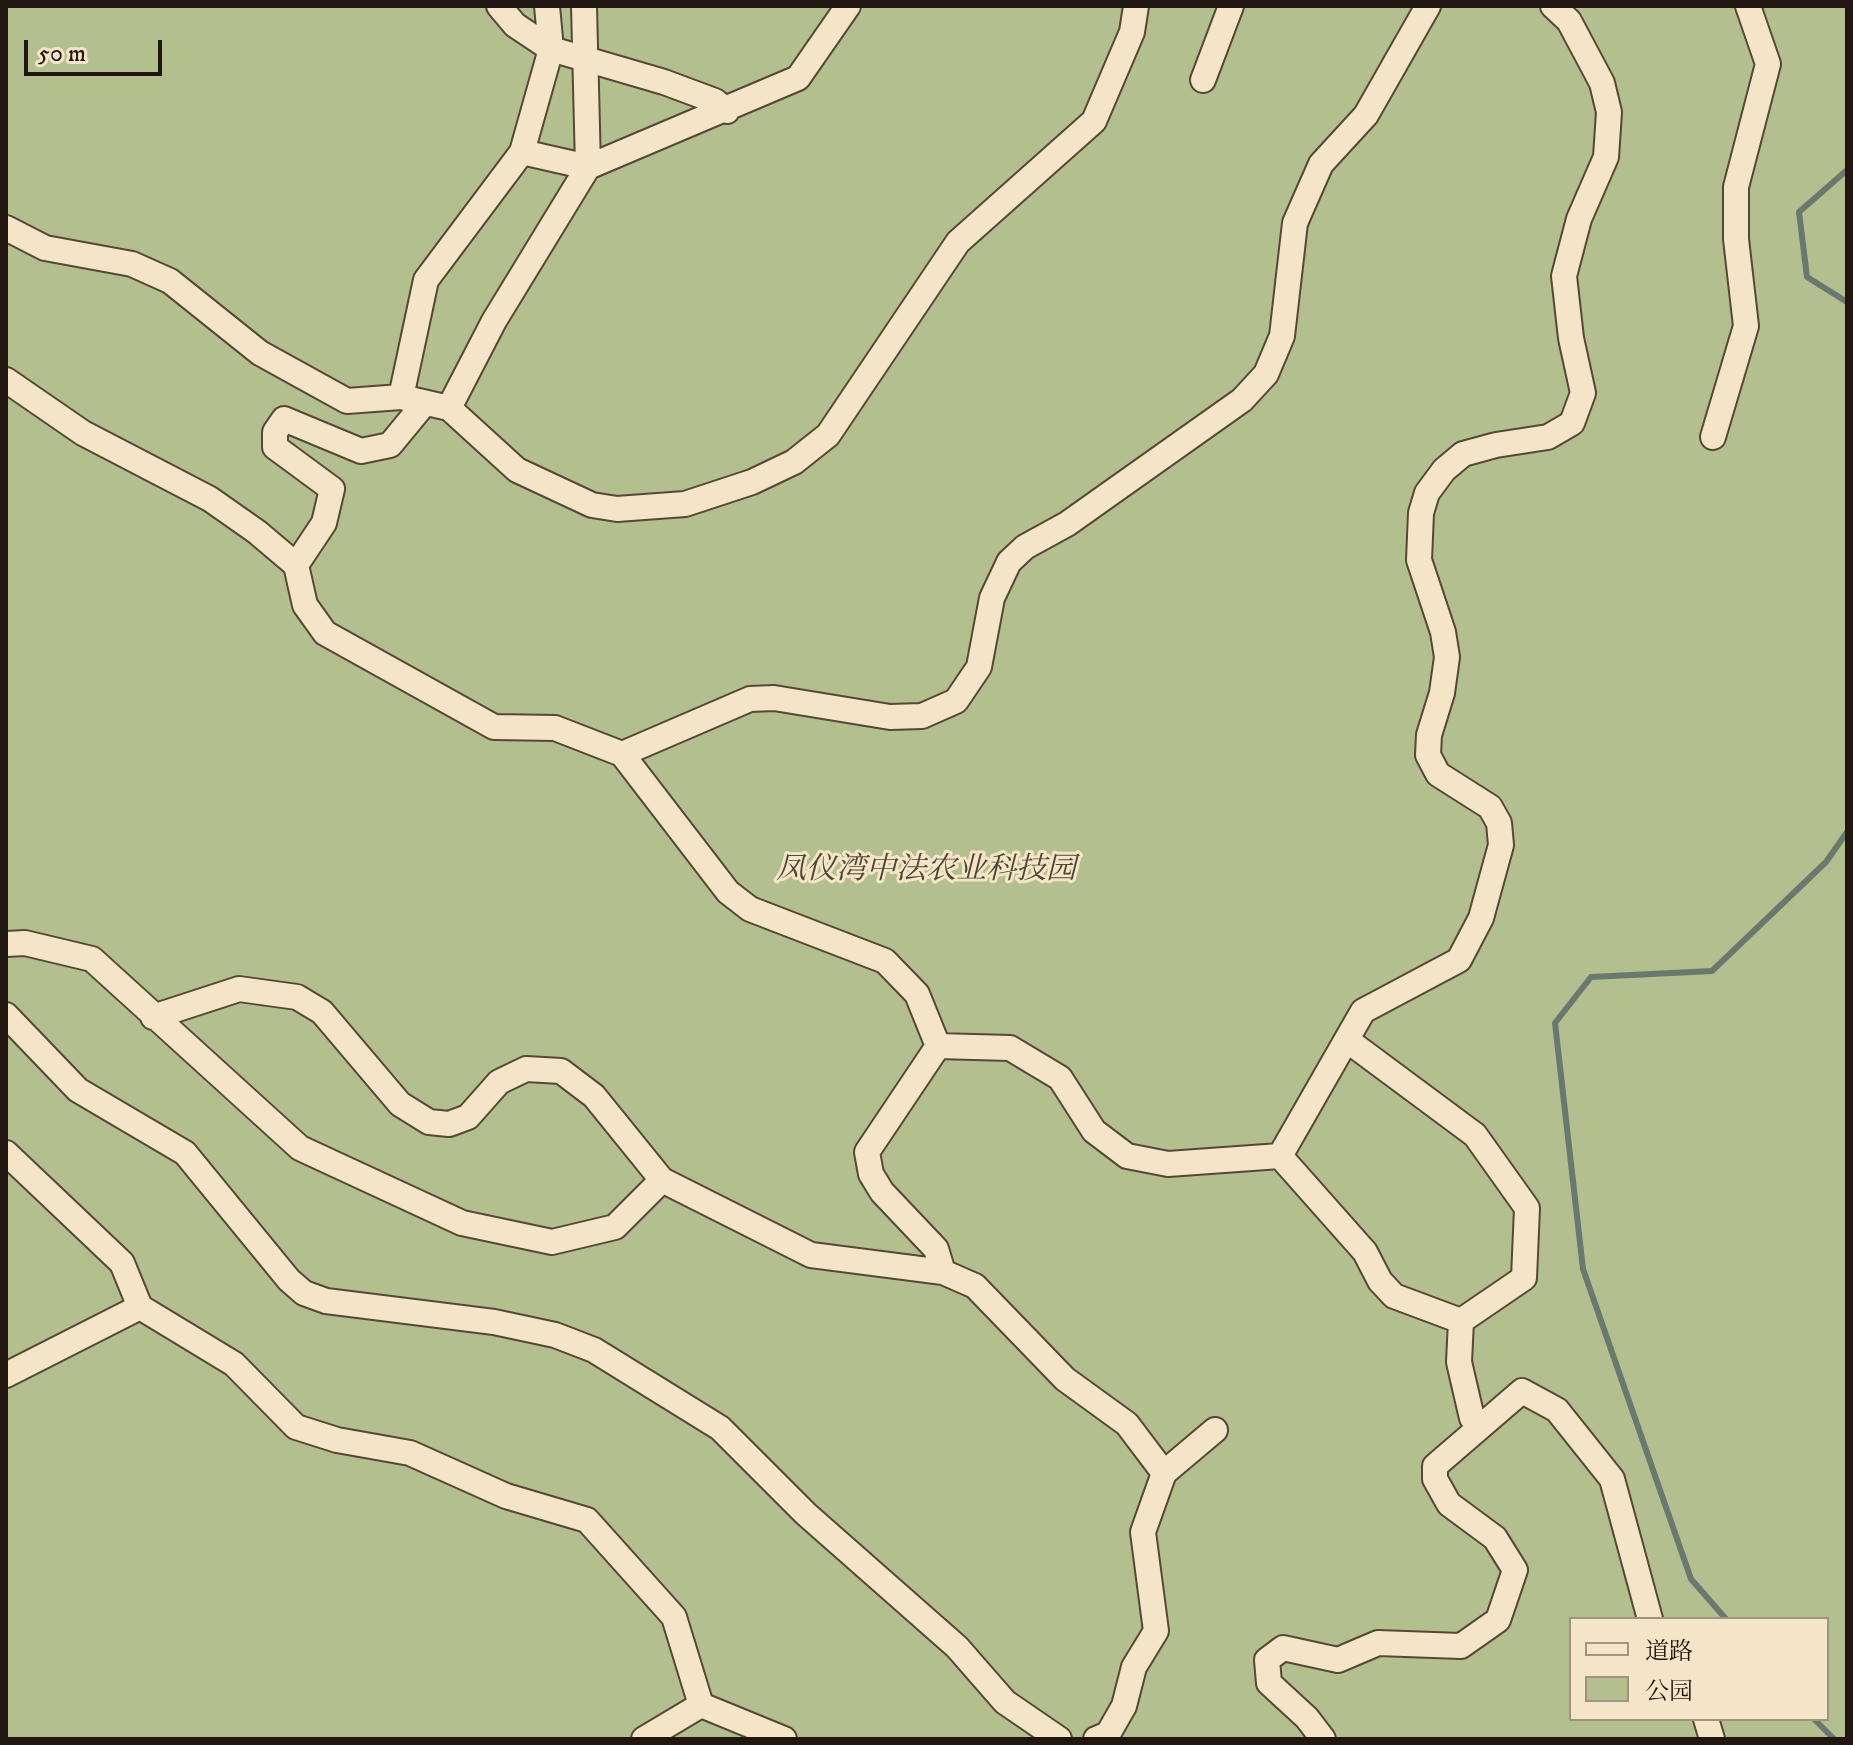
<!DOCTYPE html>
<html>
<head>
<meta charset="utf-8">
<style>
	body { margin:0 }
	#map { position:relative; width:1853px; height:1745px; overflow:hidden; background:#f0d7ab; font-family:"IM FELL DW Pica","Noto Serif SC",serif }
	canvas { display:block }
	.frame { position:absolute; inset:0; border:8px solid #221710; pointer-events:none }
	.legend { position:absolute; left:1569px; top:1617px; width:260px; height:104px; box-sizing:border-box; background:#f5e5c8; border:2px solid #a1937e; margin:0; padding:10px 14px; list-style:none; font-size:24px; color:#221710 }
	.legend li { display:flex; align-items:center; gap:16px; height:40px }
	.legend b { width:40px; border:2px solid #a1937e }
	.scale { position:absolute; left:24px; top:40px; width:138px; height:36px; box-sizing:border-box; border:4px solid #221710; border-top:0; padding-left:10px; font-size:24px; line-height:28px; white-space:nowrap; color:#221710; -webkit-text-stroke:6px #f5e5c8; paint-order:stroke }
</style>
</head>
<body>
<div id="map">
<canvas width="1853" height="1745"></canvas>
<div class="frame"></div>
<ul class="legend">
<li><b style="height:10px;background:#f5e5c8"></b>道路</li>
<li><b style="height:22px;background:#b3bf8e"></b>公园</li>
</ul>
<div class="scale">50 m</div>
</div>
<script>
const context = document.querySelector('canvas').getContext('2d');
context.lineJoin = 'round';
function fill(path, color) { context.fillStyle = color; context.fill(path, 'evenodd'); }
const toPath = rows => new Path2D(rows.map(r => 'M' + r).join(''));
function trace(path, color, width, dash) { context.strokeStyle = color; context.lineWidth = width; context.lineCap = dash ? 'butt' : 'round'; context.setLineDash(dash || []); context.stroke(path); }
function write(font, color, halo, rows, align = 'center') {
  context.font = font + ' "IM FELL DW Pica","Noto Serif SC",serif'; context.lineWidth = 6; context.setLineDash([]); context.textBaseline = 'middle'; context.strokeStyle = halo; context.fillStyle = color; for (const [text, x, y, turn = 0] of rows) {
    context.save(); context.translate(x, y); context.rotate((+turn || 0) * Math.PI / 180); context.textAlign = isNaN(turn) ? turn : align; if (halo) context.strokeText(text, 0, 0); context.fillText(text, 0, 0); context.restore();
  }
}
const green = toPath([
	[6,6,1847,6,1847,1739,6,1739],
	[1571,1619,1827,1619,1827,1719,1571,1719]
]);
const stream = toPath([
	[1847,170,1799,212,1807,277,1847,302],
	[1726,1619,1691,1579,1583,1269,1555,1023,1591,977,1712,971,1826,862,1847,832],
	[1814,1719,1834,1739]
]);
const minor = toPath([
	[499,6,515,25,551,49,664,82,715,101,727,111],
	[1203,80,1231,6],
	[522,152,551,49,547,6],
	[6,228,45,248,132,264,170,281,260,353,347,401,401,397,449,408,517,470,592,505,617,509,685,504,752,482,794,462,828,435,958,242,1094,121,1132,32,1136,6],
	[6,380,83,433,210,499,257,532,296,565,305,605,325,633,494,727,555,728,622,754,750,699,774,698,890,717,922,716,956,701,979,667,992,598,1009,562,1025,547,1067,524,1242,400,1266,374,1282,336,1295,223,1321,164,1366,115,1428,6],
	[401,397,426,280,522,152,588,167,584,6],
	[449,408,494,321,588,167,798,78,848,6],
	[1713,437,1746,326,1736,239,1736,187,1768,64,1748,6],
	[296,565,324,523,332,489,275,447,275,432,284,419,361,451,390,445,423,405],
	[622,754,728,892,750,909,885,961,917,994,938,1046,867,1152,871,1174,882,1192,936,1249,943,1272],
	[6,944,25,943,92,959,300,1148,462,1223,552,1242,615,1227,662,1180],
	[6,1015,78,1090,185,1153,289,1280,304,1293,326,1301,494,1322,555,1335,594,1350,720,1428,806,1514,957,1647,1005,1702,1059,1739],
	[153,1017,239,989,297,997,322,1012,400,1104,429,1122,449,1124,468,1117,499,1082,526,1069,561,1071,594,1096,662,1180,811,1255,943,1272,975,1286,1065,1379,1127,1424,1164,1473],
	[938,1046,1010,1048,1060,1078,1094,1131,1127,1156,1168,1164,1280,1156,1363,1011,1459,960,1481,918,1501,845,1499,823,1490,807,1438,774,1428,755,1429,735,1442,693,1447,657,1443,632,1419,560,1421,513,1427,493,1444,470,1463,454,1496,445,1548,437,1572,423,1583,393,1571,338,1564,276,1579,219,1606,157,1609,112,1602,83,1569,21,1553,6],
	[6,1153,122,1263,140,1307,234,1364,296,1427,337,1440,410,1453,506,1496,587,1520,674,1617,701,1705,784,1739],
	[1280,1156,1365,1252,1380,1281,1394,1296,1461,1321,1524,1278,1527,1208,1475,1135,1347,1040],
	[1461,1321,1459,1362,1472,1418,1479,1427],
	[6,1375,140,1307],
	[1706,1719,1712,1739],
	[644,1739,701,1705],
	[1096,1739,1108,1734,1124,1706,1134,1667,1156,1631,1143,1532,1164,1473,1215,1430],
	[1323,1739,1307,1718,1269,1683,1267,1660,1283,1648,1338,1660,1378,1643,1461,1646,1498,1620,1515,1570,1495,1538,1449,1504,1435,1479,1435,1466,1522,1391,1557,1410,1612,1479,1650,1619]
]);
const parkNames = [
	["凤仪湾中法农业科技园",926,872]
];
fill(green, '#b3bf8e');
trace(stream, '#6a786e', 6);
trace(minor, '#564737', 28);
trace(minor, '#f5e5c8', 24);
write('italic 30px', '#4e4936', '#f5e5c8', parkNames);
</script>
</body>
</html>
